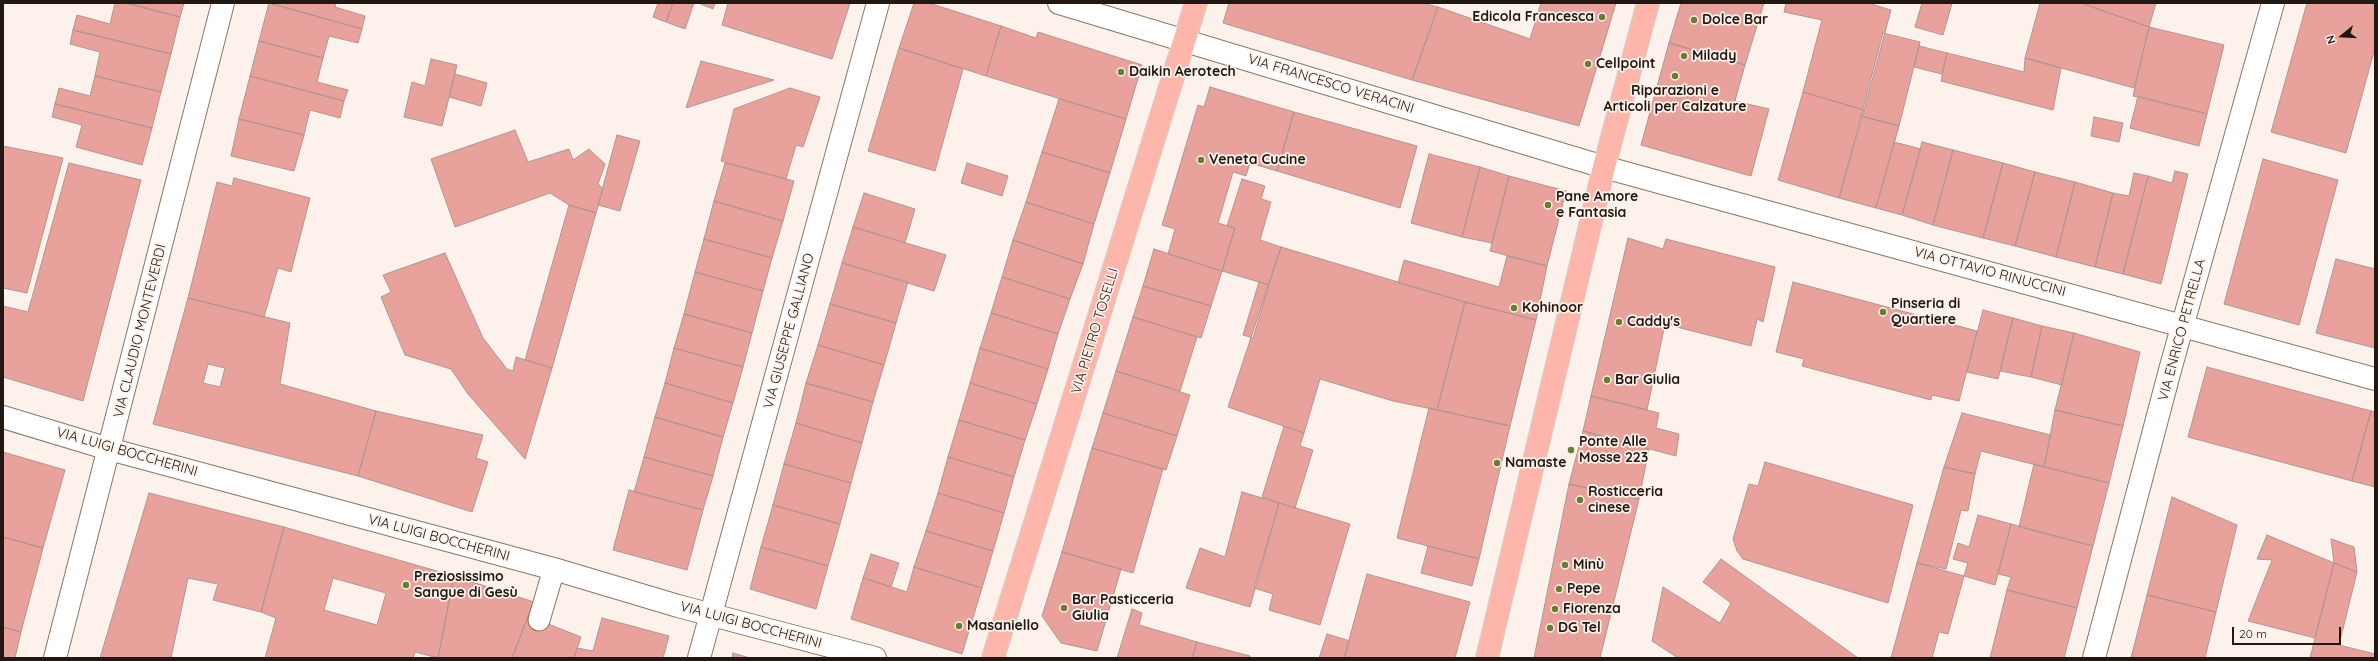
<!DOCTYPE html>
<html>
<head>
<meta charset="utf-8">
<style>
	body { margin:0 }
	#map { position:relative; width:2378px; height:661px; overflow:hidden; background:#fdf2eb; font-family:Quicksand,sans-serif }
	canvas { display:block }
	.frame { position:absolute; inset:0; border:4px solid #211812; pointer-events:none }
	.north { position:absolute; left:2322px; top:16px; width:40px; height:40px; -webkit-text-stroke:3px #fdf2eb; paint-order:stroke; rotate:252deg; font-size:11px; font-weight:700; line-height:16px; text-align:center; color:#211812 }
	.north::after { content:''; display:block; margin:auto; width:14px; height:18px; background:#211812; clip-path:polygon(50% 0,100% 100%,50% 72%,0 100%) }
	.scale { position:absolute; left:2232px; top:627px; width:109px; height:18px; box-sizing:border-box; border:2px solid #211812; border-top:0; padding-left:5px; font-size:12px; line-height:14px; white-space:nowrap; color:#211812; -webkit-text-stroke:3px #fdf2eb; paint-order:stroke }
</style>
</head>
<body>
<div id="map">
<canvas width="2378" height="661"></canvas>
<div class="frame"></div>
<div class="north">N</div>
<div class="scale">20 m</div>
</div>
<script>
const context = document.querySelector('canvas').getContext('2d');
context.lineJoin = 'round';
function fill(path, color) { context.fillStyle = color; context.fill(path, 'evenodd'); }
const toPath = rows => new Path2D(rows.map(r => 'M' + r).join(''));
function trace(path, color, width, dash) { context.strokeStyle = color; context.lineWidth = width; context.lineCap = dash ? 'butt' : 'round'; context.setLineDash(dash || []); context.stroke(path); }
function write(font, color, halo, rows, align = 'center') {
  context.font = font + ' Quicksand,sans-serif'; context.lineWidth = 3.5; context.setLineDash([]); context.textBaseline = 'middle'; context.strokeStyle = halo; context.fillStyle = color; for (const [text, x, y, turn = 0] of rows) {
    context.save(); context.translate(x, y); context.rotate((+turn || 0) * Math.PI / 180); context.textAlign = isNaN(turn) ? turn : align; if (halo) context.strokeText(text, 0, 0); context.fillText(text, 0, 0); context.restore();
  }
}
const building = toPath([
	[115,3,126,3,180,17,171,54,73,30,77,15,110,24,115,3],
	[126,3,184,3,180,17,126,3],
	[269,3,362,29,358,43,329,36,323,58,259,41,269,3],
	[269,3,336,3,335,7,365,16,362,29,269,3],
	[658,3,673,3,666,22,653,17,658,3],
	[673,3,694,3,685,29,666,22,673,3],
	[698,3,715,3,713,9,698,3],
	[728,3,850,3,832,59,722,25,728,3],
	[914,3,929,3,1001,26,986,76,899,48,914,3],
	[1229,3,1422,3,1438,7,1412,80,1223,23,1229,3],
	[1541,3,1616,3,1579,126,1412,80,1438,7,1530,39,1541,3],
	[1681,3,1764,3,1745,65,1669,43,1681,3],
	[1786,3,1868,3,1891,10,1864,110,1803,92,1822,20,1784,12,1786,3],
	[1922,3,1952,3,1943,35,1915,27,1922,3],
	[2040,3,2081,3,2149,27,2134,88,2025,58,2040,3],
	[2081,3,2156,3,2149,27,2081,3],
	[2307,3,2375,3,2375,48,2346,153,2271,132,2307,3],
	[1001,26,1036,38,1038,32,1142,65,1126,119,986,76,1001,26],
	[2149,27,2224,45,2207,114,2133,96,2149,27],
	[73,30,171,54,161,92,95,76,100,52,70,44,73,30],
	[1883,33,1920,42,1899,126,1861,116,1883,33],
	[259,41,323,58,317,82,348,90,344,101,250,76,259,41],
	[1669,43,1745,65,1735,101,1769,109,1751,176,1641,145,1669,43],
	[1919,46,1947,53,1942,74,1914,67,1919,46],
	[899,48,963,69,935,171,868,151,899,48],
	[1947,53,2024,72,2025,58,2061,68,2053,110,1941,81,1947,53],
	[431,59,457,65,442,126,404,117,412,82,425,86,431,59],
	[701,61,774,80,686,108,701,61],
	[455,74,487,83,481,106,449,97,455,74],
	[95,76,161,92,152,128,55,104,59,88,90,96,95,76],
	[250,76,344,101,340,118,310,110,304,135,239,119,250,76],
	[1210,87,1294,112,1277,171,1250,163,1246,176,1233,172,1218,223,1235,228,1222,271,1168,254,1175,229,1162,225,1198,105,1204,107,1210,87],
	[790,88,820,97,803,147,796,145,786,179,721,161,734,109,790,88],
	[1803,92,1864,110,1839,198,1778,180,1803,92],
	[2138,96,2207,114,2199,146,2130,128,2138,96],
	[1059,99,1126,119,1110,173,1042,152,1059,99],
	[55,104,152,128,142,165,76,147,82,125,52,117,55,104],
	[1294,112,1417,146,1400,208,1277,171,1294,112],
	[1861,116,1899,126,1876,208,1839,198,1861,116],
	[2094,117,2123,123,2119,142,2091,136,2094,117],
	[239,119,304,135,294,171,231,156,239,119],
	[515,130,528,162,569,149,573,160,589,149,605,164,598,184,603,189,596,213,569,205,550,193,455,227,431,159,515,130],
	[617,135,640,141,620,211,598,205,617,135],
	[1894,142,1921,149,1902,215,1876,208,1894,142],
	[1922,142,1953,150,1933,225,1902,215,1922,142],
	[3,146,63,158,27,293,3,288,3,146],
	[1953,150,2003,163,1983,238,1933,225,1953,150],
	[1042,152,1110,173,1094,224,1026,202,1042,152],
	[1429,154,1480,167,1462,237,1411,223,1429,154],
	[2263,159,2338,180,2299,325,2224,304,2263,159],
	[69,163,141,180,83,401,3,377,3,306,28,312,69,163],
	[725,163,794,181,783,221,714,201,725,163],
	[967,163,1008,176,1002,196,961,183,967,163],
	[2003,163,2035,172,2015,246,1983,238,2003,163],
	[1480,167,1509,176,1492,243,1462,237,1480,167],
	[2175,171,2188,174,2161,284,2123,274,2148,176,2172,183,2175,171],
	[2035,172,2075,182,2056,257,2015,246,2035,172],
	[2134,173,2148,176,2123,274,2095,267,2113,193,2129,196,2134,173],
	[1509,176,1566,191,1547,266,1490,251,1509,176],
	[234,178,310,198,291,272,278,268,264,317,188,298,217,182,232,186,234,178],
	[1242,179,1265,186,1261,199,1271,202,1260,240,1281,247,1269,285,1222,271,1235,228,1227,226,1242,179],
	[2075,182,2113,193,2095,267,2056,257,2075,182],
	[864,193,915,209,905,243,853,227,864,193],
	[714,201,783,221,772,258,704,239,714,201],
	[1026,202,1094,224,1083,264,1013,240,1026,202],
	[569,205,596,213,552,368,525,360,569,205],
	[853,227,946,255,934,291,842,263,853,227],
	[1628,238,1663,249,1666,239,1775,267,1763,322,1757,319,1751,346,1665,324,1647,410,1591,396,1628,238],
	[704,239,772,258,763,291,695,272,704,239],
	[1013,240,1083,264,1070,299,1002,277,1013,240],
	[1281,247,1465,302,1437,410,1393,401,1320,379,1304,433,1228,407,1281,247],
	[1154,249,1222,271,1211,306,1143,286,1154,249],
	[445,253,483,338,507,369,513,371,516,357,552,368,525,459,468,394,451,369,405,355,381,297,391,292,383,275,445,253],
	[1507,256,1547,266,1536,320,1465,302,1398,283,1404,260,1499,287,1507,256],
	[2336,259,2375,269,2375,348,2316,333,2336,259],
	[842,263,908,282,896,323,830,304,842,263],
	[695,272,763,291,752,333,684,314,695,272],
	[1002,277,1070,299,1058,334,991,313,1002,277],
	[1259,282,1269,285,1253,338,1243,335,1259,282],
	[1793,282,1977,331,1959,401,1932,395,1931,400,1802,366,1804,359,1776,352,1793,282],
	[1143,286,1211,306,1201,338,1133,317,1143,286],
	[188,298,290,323,280,384,376,411,358,476,153,424,188,298],
	[208,364,225,368,220,387,203,383,208,364],
	[1465,302,1536,320,1510,426,1437,410,1465,302],
	[830,304,896,323,884,365,818,345,830,304],
	[1983,310,2013,318,1998,379,1967,372,1983,310],
	[991,313,1058,334,1048,369,980,348,991,313],
	[684,314,752,333,743,367,674,348,684,314],
	[1133,317,1197,337,1180,391,1116,371,1133,317],
	[2013,318,2042,326,2031,377,2000,371,2013,318],
	[2042,326,2074,333,2062,385,2031,377,2042,326],
	[2074,333,2140,352,2123,426,2055,410,2074,333],
	[818,345,884,365,873,402,806,383,818,345],
	[674,348,743,367,733,403,665,383,674,348],
	[980,348,1048,369,1037,404,970,383,980,348],
	[2207,367,2371,411,2352,481,2188,437,2207,367],
	[1116,371,1190,395,1177,436,1103,413,1116,371],
	[665,383,733,403,723,437,655,417,665,383],
	[806,383,873,402,862,443,796,423,806,383],
	[970,383,1037,404,1025,440,959,420,970,383],
	[1591,396,1659,413,1656,428,1679,434,1676,456,1583,431,1591,396],
	[1429,408,1510,426,1479,559,1397,538,1429,408],
	[2055,410,2123,426,2109,483,2044,467,2055,410],
	[376,411,483,435,476,458,488,462,472,512,358,476,376,411],
	[2371,411,2375,412,2375,487,2352,481,2371,411],
	[1103,413,1177,436,1166,470,1092,448,1103,413],
	[1962,413,2051,435,2044,467,1981,451,1975,474,1944,467,1962,413],
	[655,417,723,437,713,476,644,457,655,417],
	[959,420,1025,440,1014,477,948,457,959,420],
	[796,423,862,443,851,483,784,464,796,423],
	[1284,426,1304,433,1300,446,1313,450,1295,508,1262,497,1284,426],
	[1583,431,1649,449,1639,499,1569,484,1583,431],
	[1092,448,1163,469,1133,573,1062,552,1092,448],
	[3,452,65,470,43,548,3,537,3,452],
	[644,457,713,476,703,510,634,492,644,457],
	[948,457,1014,477,1004,513,938,493,948,457],
	[1765,462,1913,505,1888,603,1743,559,1737,551,1733,539,1749,484,1758,486,1765,462],
	[784,464,851,483,840,524,773,505,784,464],
	[2034,464,2109,483,2093,546,2019,527,2034,464],
	[1944,467,1975,474,1968,511,1961,510,1946,569,1917,563,1944,467],
	[1569,484,1639,499,1600,658,1534,658,1569,484],
	[629,490,703,510,687,570,613,550,629,490],
	[1242,492,1279,503,1250,607,1186,588,1200,548,1225,557,1242,492],
	[149,493,284,527,261,612,213,600,218,584,188,578,171,658,100,658,149,493],
	[938,493,1004,513,993,551,926,531,938,493],
	[2172,497,2237,525,2216,612,2147,595,2172,497],
	[1279,503,1350,524,1320,625,1269,610,1273,594,1254,588,1279,503],
	[773,505,840,524,828,566,761,547,773,505],
	[1978,515,2011,524,1995,585,1964,576,1968,563,1953,559,1958,543,1969,547,1978,515],
	[2011,524,2093,546,2077,608,2007,590,2011,577,1998,574,2011,524],
	[284,527,454,576,438,658,415,652,413,658,265,658,276,618,261,612,284,527],
	[333,578,386,593,377,625,324,610,333,578],
	[926,531,993,551,982,588,914,567,926,531],
	[2267,535,2334,563,2315,638,2248,621,2272,560,2257,559,2267,535],
	[3,537,43,548,21,632,3,627,3,537],
	[2331,539,2354,547,2357,572,2334,563,2331,539],
	[1428,546,1479,559,1472,586,1421,573,1428,546],
	[761,547,828,566,816,609,750,589,761,547],
	[1062,552,1121,569,1097,651,1061,643,1042,616,1062,552],
	[871,554,899,563,891,587,863,578,871,554],
	[1721,559,1858,658,1678,658,1652,641,1663,587,1720,623,1731,603,1703,582,1721,559],
	[1917,563,1964,576,1948,634,1939,632,1932,658,1891,658,1917,563],
	[2334,563,2357,572,2339,645,2375,654,2375,658,2310,658,2334,563],
	[914,567,982,588,962,654,851,619,863,578,907,592,914,567],
	[1367,574,1470,602,1455,658,1344,658,1367,574],
	[454,576,534,602,512,658,438,658,454,576],
	[2007,590,2077,608,2064,658,1990,658,2007,590],
	[2147,595,2216,612,2205,658,2131,658,2147,595],
	[1132,609,1142,613,1139,625,1197,642,1192,658,1117,658,1132,609],
	[528,616,581,637,574,658,512,658,528,616],
	[602,618,669,636,663,658,574,658,577,648,593,651,602,618],
	[3,627,21,632,15,658,3,658,3,627],
	[1327,634,1350,641,1344,658,1319,658,1327,634],
	[1197,642,1250,656,1250,658,1192,658,1197,642],
	[733,653,750,658,732,658,733,653]
]);
const service = toPath([
	[539,620,554,569]
]);
const minor = toPath([
	[1059,3,1604,167,2375,379],
	[3,417,109,449,554,569,678,606,875,658],
	[55,658,223,3],
	[699,658,878,3],
	[2094,658,2170,370,2273,3]
]);
const primary = toPath([
	[993,658,1196,3],
	[1487,658,1604,167,1648,3]
]);
const markers = [
	[1602,17,4,"#667e31"],
	[1694,20,4,"#667e31"],
	[1684,56,4,"#667e31"],
	[1588,64,4,"#667e31"],
	[1121,72,4,"#667e31"],
	[1675,76,4,"#667e31"],
	[1201,160,4,"#667e31"],
	[1548,205,4,"#667e31"],
	[1514,308,4,"#667e31"],
	[1883,312,4,"#667e31"],
	[1619,322,4,"#667e31"],
	[1607,380,4,"#667e31"],
	[1571,450,4,"#667e31"],
	[1497,463,4,"#667e31"],
	[1580,500,4,"#667e31"],
	[1565,565,4,"#667e31"],
	[406,585,4,"#667e31"],
	[1559,589,4,"#667e31"],
	[1064,608,4,"#667e31"],
	[1555,609,4,"#667e31"],
	[959,626,4,"#667e31"],
	[1550,628,4,"#667e31"]
];
const poiNames = [
	["Edicola Francesca",1594,17,"right"],
	["Dolce Bar",1702,20],
	["Milady",1692,56],
	["Cellpoint",1596,64],
	["Daikin Aerotech",1129,72],
	["Riparazioni e",1675,91,"center"],
	["Articoli per Calzature",1675,107,"center"],
	["Veneta Cucine",1209,160],
	["Pane Amore",1556,197],
	["e Fantasia",1556,213],
	["Pinseria di",1891,304],
	["Quartiere",1891,320],
	["Kohinoor",1522,308],
	["Caddy's",1627,322],
	["Bar Giulia",1615,380],
	["Ponte Alle",1579,442],
	["Mosse 223",1579,458],
	["Namaste",1505,463],
	["Rosticceria",1588,492],
	["cinese",1588,508],
	["Minù",1573,565],
	["Preziosissimo",414,577],
	["Sangue di Gesù",414,593],
	["Pepe",1567,589],
	["Bar Pasticceria",1072,600],
	["Giulia",1072,616],
	["Fiorenza",1563,609],
	["Masaniello",967,626],
	["DG Tel",1558,628]
];
const streetNames = [
	["VIA FRANCESCO VERACINI",1331,84,17],
	["VIA OTTAVIO RINUCCINI",1990,272,15],
	["VIA ENRICO PETRELLA",2182,330,-75],
	["VIA CLAUDIO MONTEVERDI",140,331,-76],
	["VIA GIUSEPPE GALLIANO",789,331,-75],
	["VIA PIETRO TOSELLI",1095,331,-73],
	["VIA LUIGI BOCCHERINI",127,452,16],
	["VIA LUIGI BOCCHERINI",439,538,15],
	["VIA LUIGI BOCCHERINI",751,625,15]
];
fill(building, '#e9a19c');
trace(building, '#b29491', 1);
trace(service, '#8b7465', 23);
trace(minor, '#8b7465', 24);
trace(primary, '#d3d1d0', 24);
trace(service, '#fff', 21);
trace(minor, '#fff', 22);
trace(primary, '#fdb6a9', 22);
for (const [x, y, r, color] of markers) { const dot = new Path2D(); dot.arc(x, y, r, 0, 2 * Math.PI); context.fillStyle = color; context.fill(dot); trace(dot, '#fdf2eb', 1.5); }
write('bold 14px', '#211812', '#fdf2eb', poiNames, 'left');
write('14px', '#211812', '#fdf2eb', streetNames);
</script>
</body>
</html>
